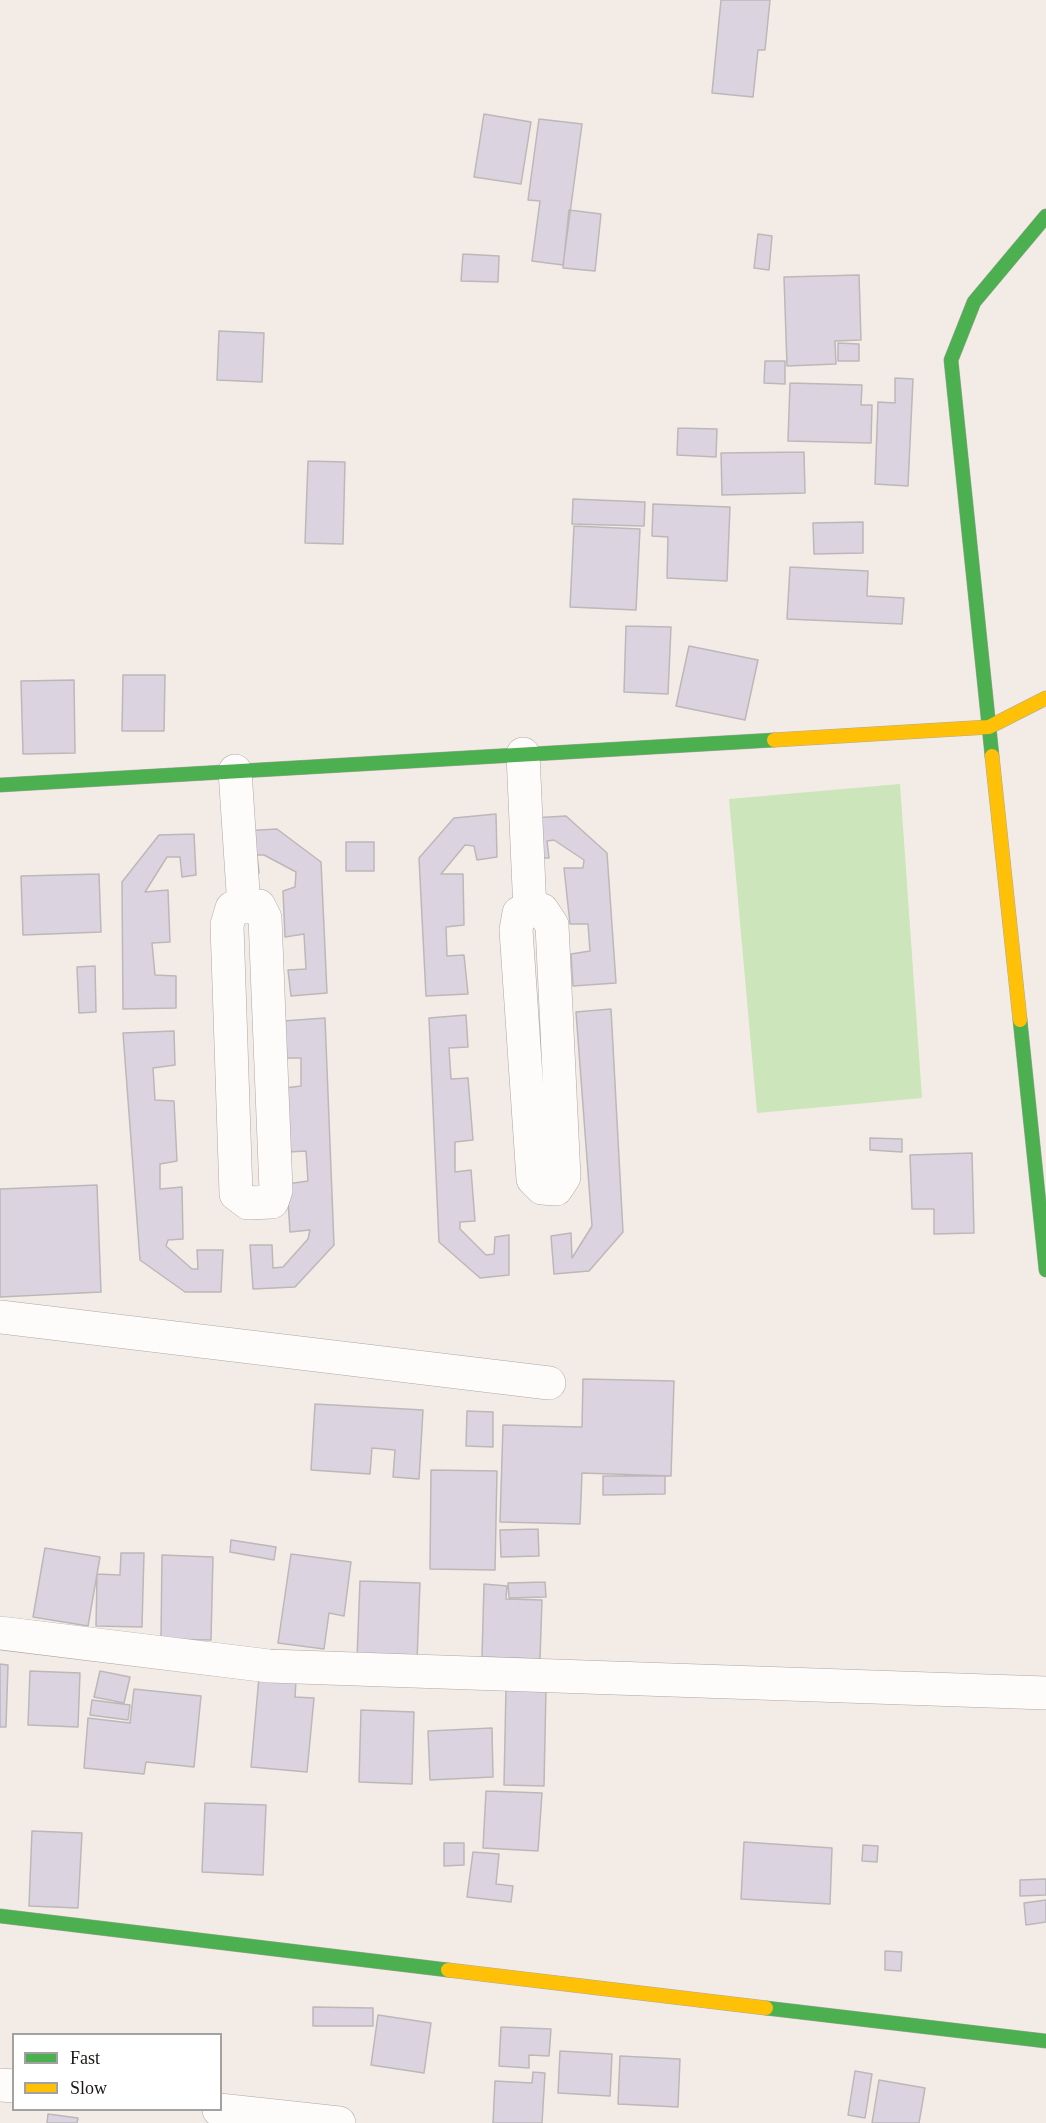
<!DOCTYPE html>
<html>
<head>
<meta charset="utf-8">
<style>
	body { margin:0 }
	#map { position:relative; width:1046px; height:2123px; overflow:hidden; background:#f3ece6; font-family:Georgia,serif }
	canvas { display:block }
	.legend { position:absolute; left:12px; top:2033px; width:210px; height:78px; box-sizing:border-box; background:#fff; border:2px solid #a4a2a1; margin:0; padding:8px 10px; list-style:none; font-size:18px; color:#1c1714 }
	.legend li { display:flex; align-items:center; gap:12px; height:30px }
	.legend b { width:30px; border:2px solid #a4a2a1 }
</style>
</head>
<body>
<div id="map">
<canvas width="1046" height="2123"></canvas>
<ul class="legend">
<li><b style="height:8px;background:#4caf50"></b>Fast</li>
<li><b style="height:8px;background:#ffc107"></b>Slow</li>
</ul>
</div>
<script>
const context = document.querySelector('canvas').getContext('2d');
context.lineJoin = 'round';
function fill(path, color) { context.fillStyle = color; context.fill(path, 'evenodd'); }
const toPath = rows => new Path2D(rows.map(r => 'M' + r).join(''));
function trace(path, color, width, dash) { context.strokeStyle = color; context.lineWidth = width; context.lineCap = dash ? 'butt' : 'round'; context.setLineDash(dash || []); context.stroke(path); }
const green = toPath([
	[900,784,922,1098,757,1113,729,799]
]);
const building = toPath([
	[721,0,770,0,765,50,758,50,753,97,712,93,721,0],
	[484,114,531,122,521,184,474,177,484,114],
	[539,119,582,124,563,265,532,261,540,201,528,200,539,119],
	[569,210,601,214,595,271,563,268,569,210],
	[758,234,772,236,769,270,754,268,758,234],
	[463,254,499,256,498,282,461,281,463,254],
	[859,275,861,340,835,341,836,364,787,366,784,277,859,275],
	[219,331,264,333,262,382,217,380,219,331],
	[838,343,859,344,859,361,838,361,838,343],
	[765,361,785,361,785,384,764,383,765,361],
	[895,378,913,379,908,486,875,484,878,402,895,403,895,378],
	[790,383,862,385,861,405,872,405,871,443,788,441,790,383],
	[678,428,717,429,716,457,677,455,678,428],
	[804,452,805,493,722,495,721,453,804,452],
	[308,461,345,462,343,544,305,543,308,461],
	[573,499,645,502,644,526,572,524,573,499],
	[653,504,730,507,727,581,667,578,668,537,652,536,653,504],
	[863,522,863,553,814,554,813,523,863,522],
	[574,526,640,529,636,610,570,607,574,526],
	[790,567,868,571,867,596,904,598,902,624,787,619,790,567],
	[626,626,671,627,668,694,624,692,626,626],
	[689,646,758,660,745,720,676,706,689,646],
	[123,675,165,675,164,731,122,731,123,675],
	[74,680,75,753,23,754,21,681,74,680],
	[496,814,497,857,477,860,474,846,465,845,441,874,463,874,464,925,446,927,447,956,464,955,468,994,426,996,419,858,454,818,496,814],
	[566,816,607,853,616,983,573,986,571,954,590,951,588,924,570,924,564,868,583,868,584,860,554,840,547,841,549,858,532,858,532,818,566,816],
	[277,829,321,862,327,993,291,996,288,970,306,969,304,934,285,937,283,891,295,887,296,872,264,855,257,855,259,873,246,874,243,831,277,829],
	[194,834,196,875,182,877,180,857,167,857,145,892,168,890,170,942,152,943,155,975,176,976,176,1008,123,1009,122,882,159,835,194,834],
	[346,842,374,842,374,871,346,871,346,842],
	[99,874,101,932,23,935,21,876,99,874],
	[95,966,96,1012,79,1013,77,967,95,966],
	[611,1009,623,1232,589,1271,554,1274,551,1236,571,1233,572,1258,592,1226,576,1012,611,1009],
	[466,1015,468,1047,449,1048,451,1079,468,1078,473,1140,455,1142,455,1172,471,1170,475,1221,460,1222,460,1229,486,1255,494,1254,495,1237,509,1235,509,1275,480,1278,439,1242,429,1018,466,1015],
	[325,1018,334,1245,295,1287,253,1289,250,1245,272,1245,273,1268,283,1267,308,1239,310,1230,290,1232,287,1184,308,1181,306,1151,288,1152,285,1088,301,1086,301,1058,284,1058,283,1021,325,1018],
	[174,1031,175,1065,153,1068,155,1100,174,1101,177,1161,160,1164,160,1189,182,1187,183,1239,168,1240,166,1246,192,1269,198,1269,197,1250,223,1250,221,1292,185,1292,140,1260,123,1033,174,1031],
	[870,1138,902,1139,902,1152,870,1150,870,1138],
	[972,1153,974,1233,934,1234,934,1209,912,1209,910,1155,972,1153],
	[97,1185,101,1292,0,1297,0,1189,97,1185],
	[583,1379,674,1381,671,1476,582,1473,580,1524,500,1522,503,1425,582,1427,583,1379],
	[315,1404,423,1410,419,1479,393,1477,395,1450,372,1448,370,1474,311,1470,315,1404],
	[467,1411,493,1412,493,1447,466,1446,467,1411],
	[431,1470,497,1471,495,1570,430,1569,431,1470],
	[603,1476,665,1476,665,1494,603,1495,603,1476],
	[538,1529,539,1556,501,1557,500,1530,538,1529],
	[231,1540,276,1547,274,1560,230,1552,231,1540],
	[45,1548,100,1557,88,1626,33,1617,45,1548],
	[121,1553,144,1553,142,1627,96,1626,97,1574,120,1575,121,1553],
	[291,1554,351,1562,344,1616,329,1613,324,1649,278,1643,291,1554],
	[162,1555,213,1557,211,1640,161,1639,162,1555],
	[360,1581,420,1583,417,1660,357,1658,360,1581],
	[545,1582,546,1597,509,1598,508,1583,545,1582],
	[484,1584,507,1586,506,1599,542,1600,540,1659,482,1657,484,1584],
	[0,1664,8,1665,6,1727,0,1727,0,1664],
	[30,1671,80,1673,78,1727,28,1725,30,1671],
	[100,1671,130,1677,124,1703,94,1697,100,1671],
	[259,1677,296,1681,295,1697,314,1698,307,1772,251,1767,259,1677],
	[506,1687,546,1688,544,1786,504,1785,506,1687],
	[134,1689,201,1696,194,1767,146,1762,144,1774,84,1768,88,1718,130,1723,134,1689],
	[92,1700,130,1705,128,1720,90,1715,92,1700],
	[361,1710,414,1712,412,1784,359,1782,361,1710],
	[492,1728,493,1777,430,1780,428,1731,492,1728],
	[486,1791,542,1793,538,1851,483,1848,486,1791],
	[205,1803,266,1805,263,1875,202,1872,205,1803],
	[32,1831,82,1833,78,1908,29,1906,32,1831],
	[744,1842,832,1848,830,1904,741,1899,744,1842],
	[444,1843,464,1843,464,1865,444,1866,444,1843],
	[863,1845,878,1846,877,1862,862,1861,863,1845],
	[473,1852,499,1854,496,1884,513,1886,511,1902,467,1897,473,1852],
	[1046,1879,1046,1895,1020,1896,1020,1880,1046,1879],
	[1046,1900,1046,1922,1026,1925,1024,1903,1046,1900],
	[885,1951,902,1952,901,1971,885,1970,885,1951],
	[313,2007,373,2008,373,2026,313,2026,313,2007],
	[378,2015,431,2023,424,2073,371,2065,378,2015],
	[501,2027,551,2029,549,2056,529,2055,529,2068,499,2066,501,2027],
	[560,2051,612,2054,610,2096,558,2093,560,2051],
	[620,2056,680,2059,678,2107,618,2104,620,2056],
	[855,2071,872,2074,865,2118,848,2115,855,2071],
	[533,2072,545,2073,542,2123,493,2123,495,2081,532,2083,533,2072],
	[879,2080,925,2088,919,2123,872,2123,879,2080],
	[48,2114,78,2118,77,2123,47,2123,48,2114]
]);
const street = toPath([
	[523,754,530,911],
	[235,771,244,907],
	[259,906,265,918,276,1190,272,1202,248,1203,236,1194,227,925,232,908,259,906],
	[542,910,552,925,564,1177,556,1189,542,1188,533,1179,516,930,519,913,542,910],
	[0,1317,549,1383],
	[0,1633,269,1666,1046,1693],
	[0,2085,14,2086],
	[219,2110,339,2123]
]);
const fast = toPath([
	[992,756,951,360,974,302,1046,216],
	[0,785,774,740],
	[1020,1020,1046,1270],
	[0,1916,448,1970],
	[766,2008,1046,2041]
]);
const slow = toPath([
	[774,740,989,727,1046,698],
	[992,756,1020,1020],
	[448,1970,766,2008]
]);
fill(green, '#cce5ba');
fill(building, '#dbd3e0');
trace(building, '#bcb8b8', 1.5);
trace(street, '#ada7a3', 34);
trace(fast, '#ada7a3', 15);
trace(slow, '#ada7a3', 15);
trace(street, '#fdfcfb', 33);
trace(fast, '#4caf50', 14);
trace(slow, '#ffc107', 14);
</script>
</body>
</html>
